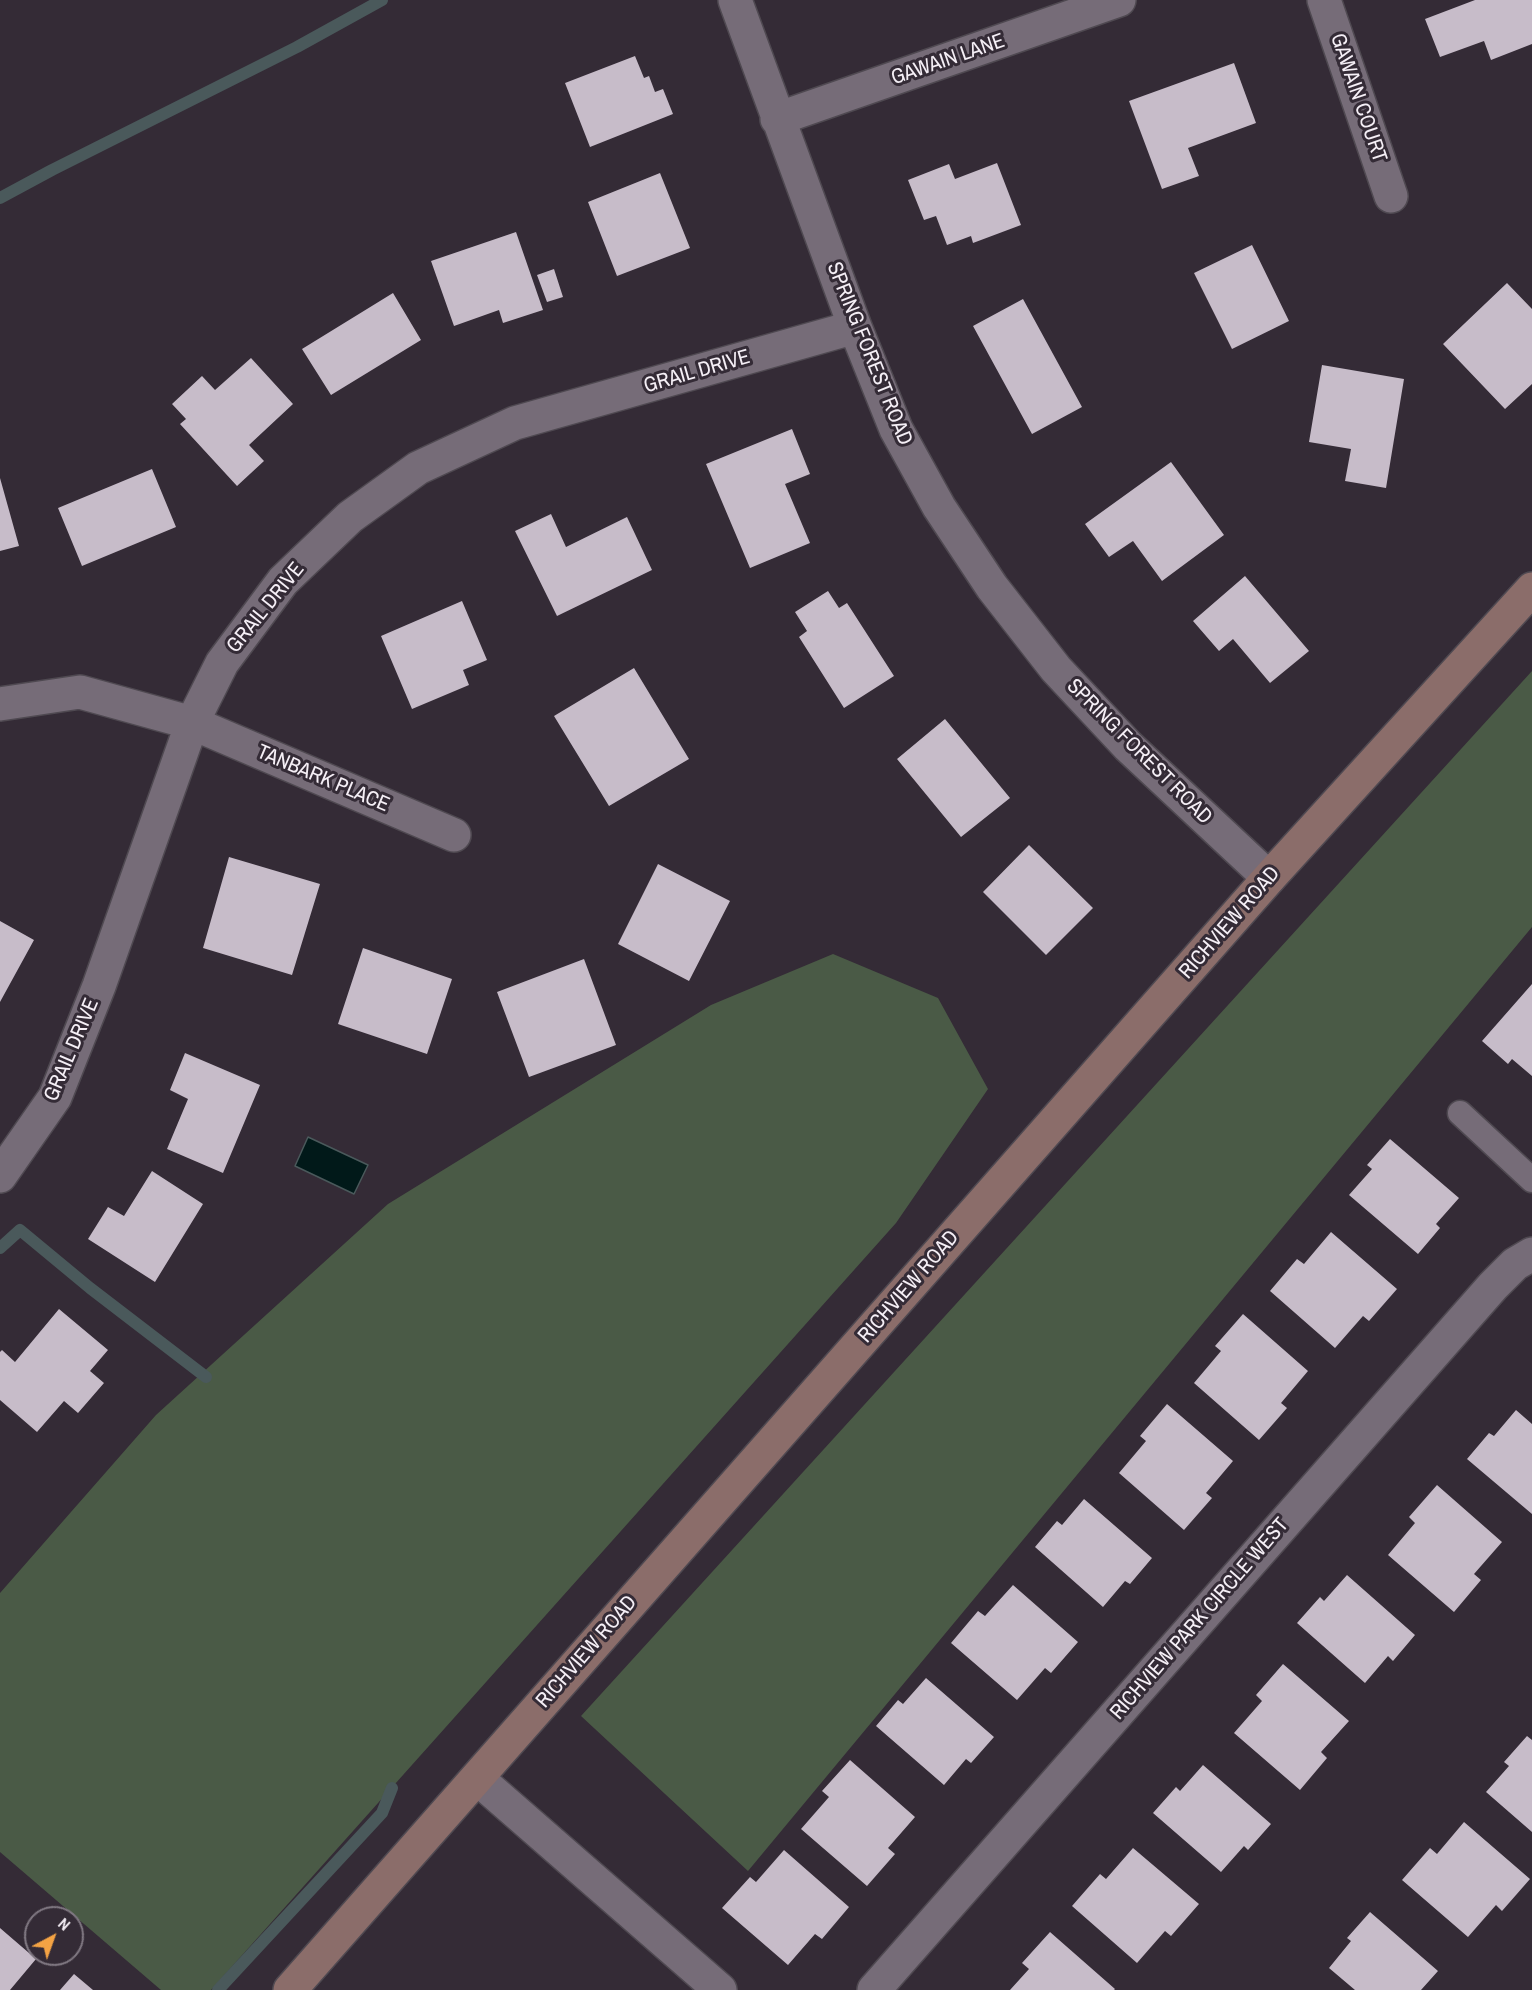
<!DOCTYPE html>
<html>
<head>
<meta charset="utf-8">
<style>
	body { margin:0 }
	#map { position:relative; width:1532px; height:1990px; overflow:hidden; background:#342b36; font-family:"Archivo Narrow",sans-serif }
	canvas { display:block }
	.north { position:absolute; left:24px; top:1906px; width:60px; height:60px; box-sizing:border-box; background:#342b36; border:2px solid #817983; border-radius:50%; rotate:41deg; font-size:16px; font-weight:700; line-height:24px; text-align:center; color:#f5eff6 }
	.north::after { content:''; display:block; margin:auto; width:21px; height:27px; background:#f4a344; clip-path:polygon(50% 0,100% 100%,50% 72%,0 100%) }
</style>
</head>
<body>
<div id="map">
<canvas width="1532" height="1990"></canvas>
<div class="north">N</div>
</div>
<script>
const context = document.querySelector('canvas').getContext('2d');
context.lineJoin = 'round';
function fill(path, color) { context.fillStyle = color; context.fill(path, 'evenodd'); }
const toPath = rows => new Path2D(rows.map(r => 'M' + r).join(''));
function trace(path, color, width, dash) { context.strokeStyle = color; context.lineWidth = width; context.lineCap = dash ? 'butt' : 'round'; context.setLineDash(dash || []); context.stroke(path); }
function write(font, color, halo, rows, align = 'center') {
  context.font = font + ' "Archivo Narrow",sans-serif'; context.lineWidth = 6; context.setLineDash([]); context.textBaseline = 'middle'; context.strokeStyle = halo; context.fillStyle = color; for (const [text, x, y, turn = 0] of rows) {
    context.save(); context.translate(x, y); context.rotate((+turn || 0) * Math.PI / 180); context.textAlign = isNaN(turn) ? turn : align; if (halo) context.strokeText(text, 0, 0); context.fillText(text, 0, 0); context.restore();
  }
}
const green = toPath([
	[1532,671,1532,927,748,1871,581,1716],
	[833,954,938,998,988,1089,896,1223,211,1990,161,1990,0,1852,0,1593,156,1415,388,1204,711,1005]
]);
const water = toPath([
	[308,1137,368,1165,354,1194,295,1166,308,1137]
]);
const stream = toPath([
	[0,198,52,170,297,47,382,0],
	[0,1248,20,1230,90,1288,206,1377],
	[218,1990,382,1813,392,1788]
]);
const building = toPath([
	[1475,0,1532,0,1532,44,1491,60,1484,41,1440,57,1425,19],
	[635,56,644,78,649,76,655,92,663,89,673,114,590,147,565,83],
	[1234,63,1256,123,1188,148,1199,176,1162,189,1129,101],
	[997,163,1021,225,973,243,971,236,947,245,936,216,924,220,908,180,949,164,955,179],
	[660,173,690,248,617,276,588,202],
	[516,232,543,310,503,323,499,310,454,326,431,261],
	[1252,245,1289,321,1232,349,1194,273],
	[554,269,563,297,547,302,537,275],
	[1507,283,1532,309,1532,384,1505,409,1443,344],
	[393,293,421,340,331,395,302,349],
	[1023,299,1082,407,1032,434,973,326],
	[251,358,293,404,249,445,264,461,237,486,180,424,186,419,172,404,202,376,215,390],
	[1322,365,1404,379,1386,488,1345,481,1351,449,1309,442],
	[792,429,810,474,785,484,810,543,750,568,706,464],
	[1171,462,1224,535,1162,581,1133,541,1109,557,1085,524],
	[152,469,176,527,82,566,58,508],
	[0,478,19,546,0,551],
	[551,514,566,547,627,517,652,570,557,616,515,531],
	[1245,576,1309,651,1270,683,1233,639,1219,651,1193,621],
	[828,591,839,608,847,603,894,676,844,708,799,637,807,631,795,612],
	[462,601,487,660,463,670,469,685,412,709,381,636],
	[634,668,689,759,609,806,554,716],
	[945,719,1010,798,961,837,897,759],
	[1029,845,1093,908,1046,955,983,892],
	[229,857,320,884,292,975,203,948],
	[658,864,730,901,689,981,618,944],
	[0,921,34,940,0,1002],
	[363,948,452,979,427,1054,338,1024],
	[584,959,616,1045,529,1077,497,992],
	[1532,984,1532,1076,1512,1059,1508,1064,1482,1041],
	[185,1053,260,1085,223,1173,167,1149,188,1099,170,1090],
	[1390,1139,1459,1198,1436,1224,1440,1228,1418,1254,1349,1195,1372,1169,1367,1165],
	[152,1171,203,1204,155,1282,88,1239,108,1207,124,1216],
	[1331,1232,1397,1289,1369,1321,1363,1316,1335,1348,1270,1291,1297,1259,1304,1264],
	[59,1309,108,1350,90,1371,104,1383,78,1413,64,1401,37,1432,0,1400,0,1352,2,1350,15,1362],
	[1243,1314,1308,1371,1281,1403,1287,1408,1259,1440,1194,1383,1221,1351,1215,1346],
	[1167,1404,1233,1461,1206,1493,1212,1498,1184,1530,1119,1473,1146,1441,1140,1436],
	[1516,1410,1532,1424,1532,1514,1467,1459,1489,1433,1494,1436],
	[1437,1485,1502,1542,1474,1574,1481,1580,1454,1612,1388,1555,1415,1523,1409,1517],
	[1084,1499,1152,1558,1130,1584,1125,1581,1103,1607,1035,1547,1057,1521,1062,1525],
	[1347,1575,1415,1635,1393,1661,1388,1656,1365,1683,1297,1623,1320,1597,1324,1601],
	[1013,1585,1078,1642,1051,1673,1045,1668,1017,1700,951,1643,978,1611,985,1616],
	[1283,1664,1349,1721,1321,1752,1327,1758,1300,1790,1234,1733,1262,1701,1256,1695],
	[926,1678,994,1737,971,1763,966,1759,944,1785,876,1726,898,1700,903,1704],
	[1527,1736,1532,1740,1532,1832,1486,1792,1509,1766,1504,1762],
	[850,1760,915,1817,888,1848,895,1854,867,1886,801,1829,829,1797,822,1791],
	[1203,1765,1271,1824,1248,1850,1244,1846,1221,1872,1153,1813,1176,1787,1180,1791],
	[1464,1822,1530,1879,1502,1911,1496,1905,1468,1937,1402,1880,1430,1848,1437,1854],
	[1133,1848,1199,1904,1171,1936,1165,1931,1137,1963,1072,1906,1100,1874,1106,1879],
	[784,1850,849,1907,822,1939,815,1934,788,1965,722,1908,750,1877,756,1882],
	[1370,1912,1438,1971,1421,1990,1355,1990,1329,1968,1351,1941,1347,1938],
	[0,1928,36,1959,10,1990,0,1990],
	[1050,1932,1115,1989,1114,1990,1010,1990,1029,1969,1022,1963],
	[74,1974,93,1990,60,1990]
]);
const lane = toPath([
	[1460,1113,1532,1180]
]);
const street = toPath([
	[735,0,855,327,896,429,939,507,992,587,1056,669,1128,746,1269,878],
	[1324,0,1391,196],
	[777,119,1119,0],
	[0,704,80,692,192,723,454,835],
	[0,1176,55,1097,99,986,192,723,222,663,283,581,350,517,418,468,515,423,855,327],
	[477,1778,720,1990],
	[874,1990,1493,1286,1515,1264,1532,1254]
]);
const secondary = toPath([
	[290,1990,1269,878,1532,589]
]);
const streetNames = [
	["GAWAIN LANE",948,60,-19],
	["GAWAIN COURT",1358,98,71],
	["SPRING FOREST ROAD",869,354,68],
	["GRAIL DRIVE",697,372,-16],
	["GRAIL DRIVE",266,608,-51],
	["SPRING FOREST ROAD",1139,752,45],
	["TANBARK PLACE",323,779,23],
	["RICHVIEW ROAD",1230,923,-49],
	["GRAIL DRIVE",72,1050,-67],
	["RICHVIEW ROAD",909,1287,-49],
	["RICHVIEW PARK CIRCLE WEST",1200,1619,-49],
	["RICHVIEW ROAD",587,1652,-49]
];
fill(green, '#4a5a46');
fill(water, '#011919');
trace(water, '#4a595b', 1.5);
trace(stream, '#4a595b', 12);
fill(building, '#c7bcc9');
trace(lane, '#4f4951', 27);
trace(street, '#4f4951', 36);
trace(secondary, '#4f4951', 36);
trace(lane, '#766c78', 24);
trace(street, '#766c78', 33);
trace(secondary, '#8b6d6a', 33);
write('21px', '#f5eff6', '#342b36', streetNames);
</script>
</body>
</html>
